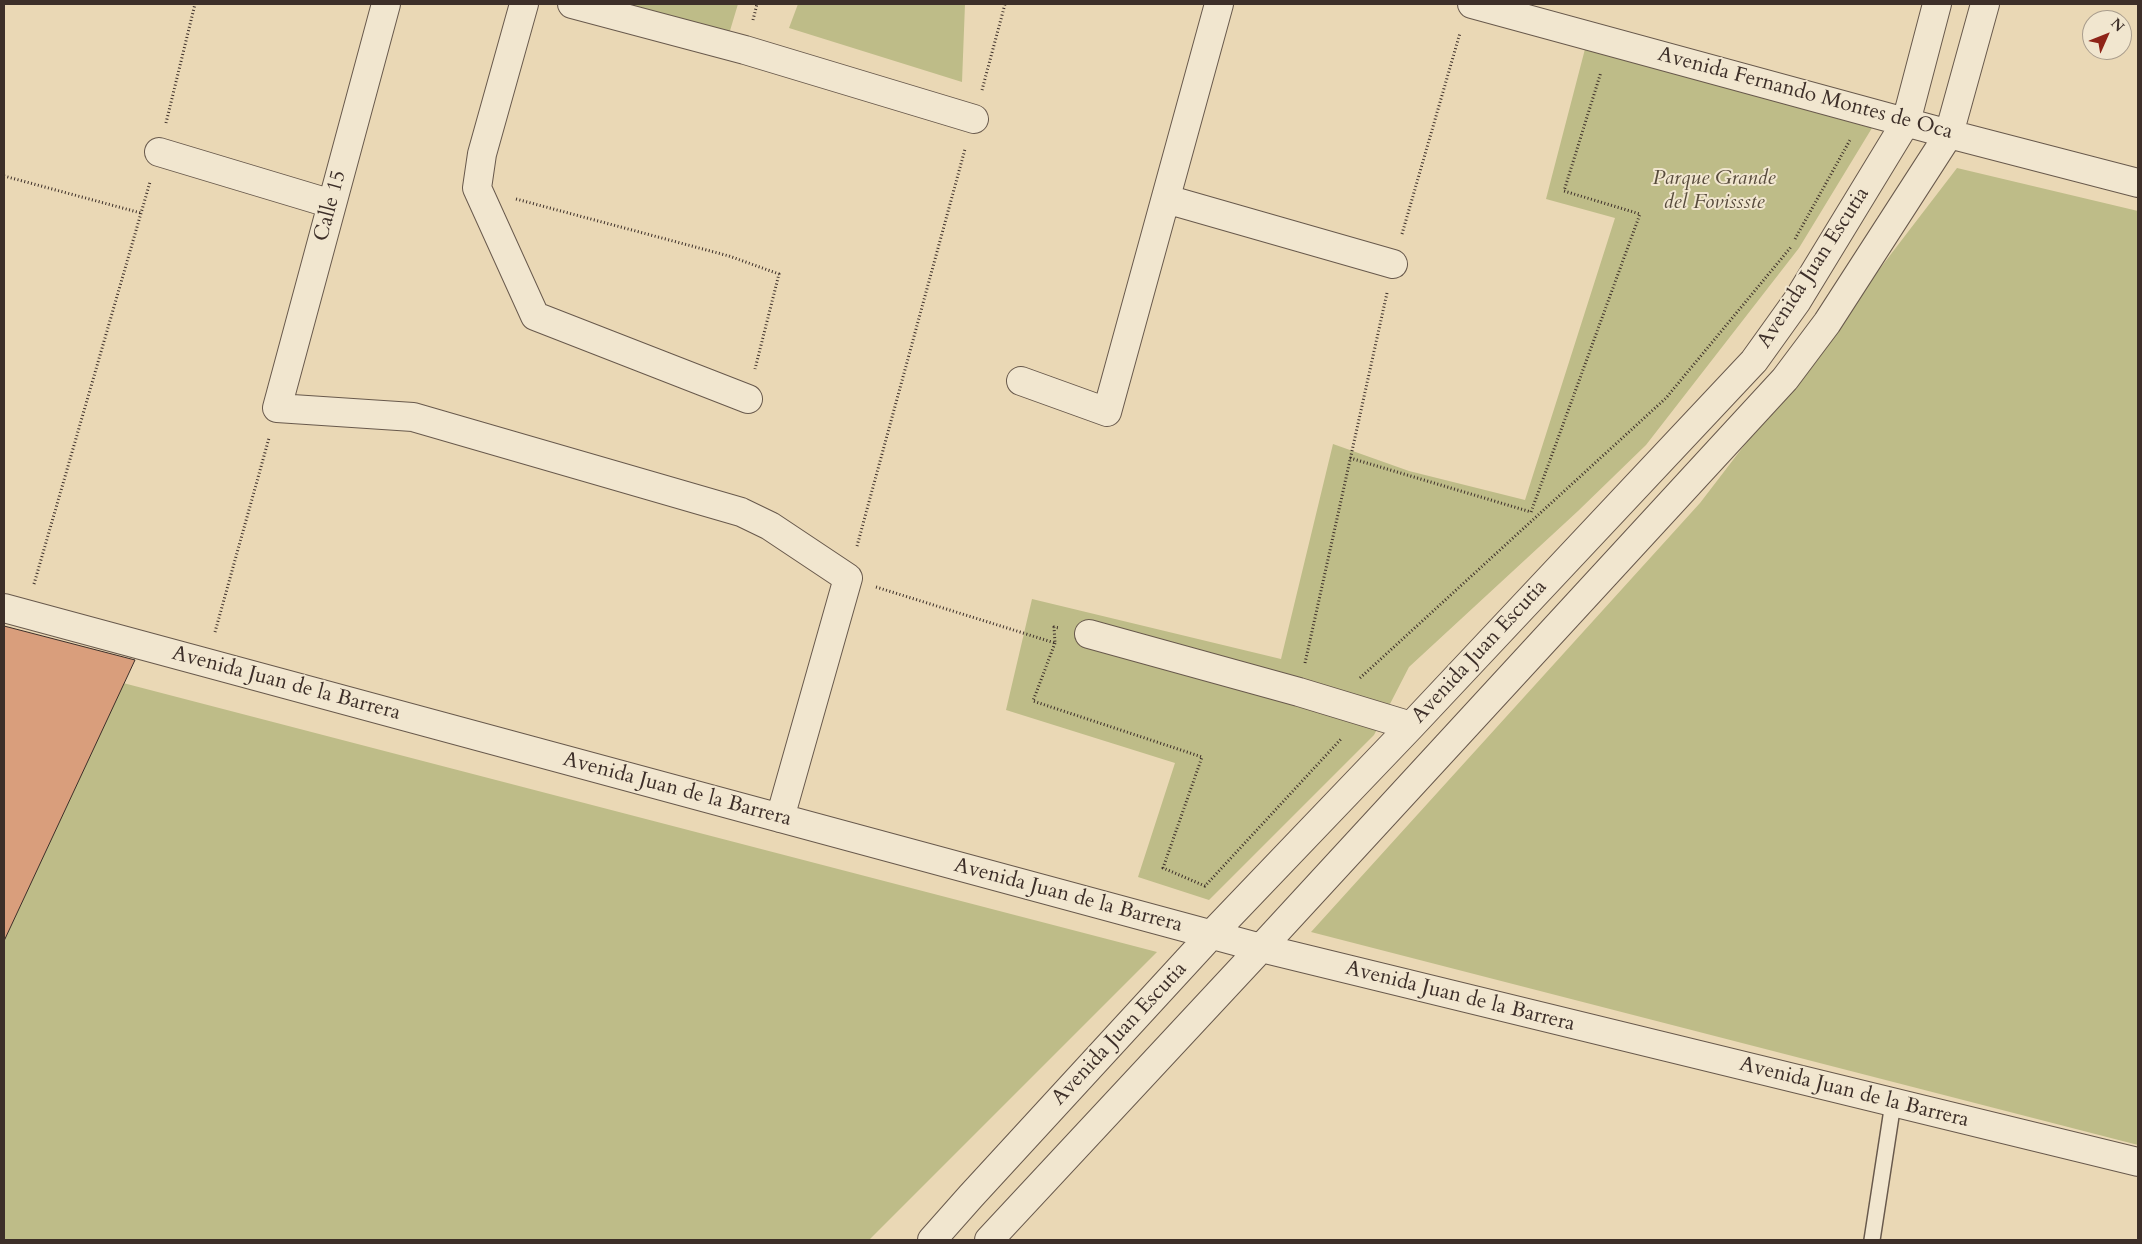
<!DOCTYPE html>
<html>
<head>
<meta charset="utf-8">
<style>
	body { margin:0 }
	#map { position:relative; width:2142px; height:1244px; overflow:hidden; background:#ead8b5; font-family:Cardo,serif }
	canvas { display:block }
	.frame { position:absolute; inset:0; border:5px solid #3d2f29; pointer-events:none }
	.north { position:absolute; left:2082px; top:10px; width:50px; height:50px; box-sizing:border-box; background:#f1e6cf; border:1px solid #a99d8d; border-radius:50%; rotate:46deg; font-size:14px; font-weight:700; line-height:20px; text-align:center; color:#3d2f29 }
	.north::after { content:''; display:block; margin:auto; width:18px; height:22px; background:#8f2418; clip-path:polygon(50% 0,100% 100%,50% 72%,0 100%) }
</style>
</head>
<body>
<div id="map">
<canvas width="2142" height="1244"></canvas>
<div class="frame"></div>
<div class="north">N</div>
</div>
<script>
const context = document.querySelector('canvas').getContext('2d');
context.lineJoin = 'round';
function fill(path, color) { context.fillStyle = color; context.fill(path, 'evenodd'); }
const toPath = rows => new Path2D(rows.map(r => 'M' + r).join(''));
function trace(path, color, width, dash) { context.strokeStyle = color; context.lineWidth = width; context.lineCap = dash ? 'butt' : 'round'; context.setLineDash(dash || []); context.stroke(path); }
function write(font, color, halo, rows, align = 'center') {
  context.font = font + ' Cardo,serif'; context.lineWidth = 4; context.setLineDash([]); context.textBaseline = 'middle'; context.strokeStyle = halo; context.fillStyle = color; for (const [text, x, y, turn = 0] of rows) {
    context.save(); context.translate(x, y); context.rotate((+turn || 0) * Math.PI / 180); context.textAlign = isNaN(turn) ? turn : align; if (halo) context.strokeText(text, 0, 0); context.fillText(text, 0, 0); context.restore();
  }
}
const green = toPath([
	[618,4,738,4,729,34],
	[798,4,965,4,962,82,789,28],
	[1585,49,1872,128,1799,248,1646,445,1578,511,1409,667,1374,735,1209,900,1138,877,1175,763,1006,710,1032,599,1281,659,1333,444,1409,471,1525,500,1615,218,1546,199],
	[1957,168,2138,211,2138,1145,1311,932,1700,503],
	[4,652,1157,952,869,1240,4,1240]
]);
const building = toPath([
	[4,626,135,660,4,941,4,626]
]);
const path = toPath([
	[753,20,757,4],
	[982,90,1005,4],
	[166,123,195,4],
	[4,176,141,213],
	[516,199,729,256,779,274,755,369],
	[1402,234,1460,33],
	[1795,239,1850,140],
	[1350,458,1531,512,1640,214,1564,191,1601,72],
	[857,546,965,149],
	[34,584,150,182],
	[876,587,1055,643,1054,627,1059,628],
	[215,632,269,438],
	[1055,643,1033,701,1202,757,1163,868,1205,886,1342,738],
	[1305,663,1387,293],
	[1360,678,1666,398,1791,247]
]);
const lane = toPath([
	[1872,1240,1893,1103]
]);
const street = toPath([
	[386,4,277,408,413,417,741,512,770,526,848,578,780,818],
	[524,4,482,154,477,188,535,316,748,399],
	[572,4,745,50,974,119],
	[1472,4,1949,134,2138,183],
	[159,152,332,204],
	[1166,199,1393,264],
	[1021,381,1107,412,1219,4],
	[4,608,1261,948,2138,1162],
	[1089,634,1299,692,1411,726],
	[932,1240,971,1196,1211,935,1411,726,1754,361,1797,301,1906,122,1937,4],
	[989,1240,1261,948,1785,379,1827,323,1949,134,1985,4]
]);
const streetNames = [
	["Avenida Fernando Montes de Oca",1805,94,15],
	["Calle 15",331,206,-75],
	["Avenida Juan Escutia",1814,268,-57],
	["Avenida Juan Escutia",1480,652,-47],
	["Avenida Juan de la Barrera",286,684,15],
	["Avenida Juan de la Barrera",677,790,15],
	["Avenida Juan de la Barrera",1068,896,15],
	["Avenida Juan de la Barrera",1460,997,14],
	["Avenida Juan Escutia",1120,1034,-47],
	["Avenida Juan de la Barrera",1854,1093,14]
];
const parkNames = [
	["Parque Grande",1714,179],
	["del Fovissste",1714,203]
];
fill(green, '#bebc88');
fill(building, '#d99e7c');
trace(building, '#3d2f29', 1);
trace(lane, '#68594c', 18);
trace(street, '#68594c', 30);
trace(path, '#3d2f29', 3, [1, 2.5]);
trace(lane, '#f1e6cf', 15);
trace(street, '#f1e6cf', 28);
write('21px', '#3d2f29', '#f1e6cf', streetNames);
write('italic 21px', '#574b3c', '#f1e6cf', parkNames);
</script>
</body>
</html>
